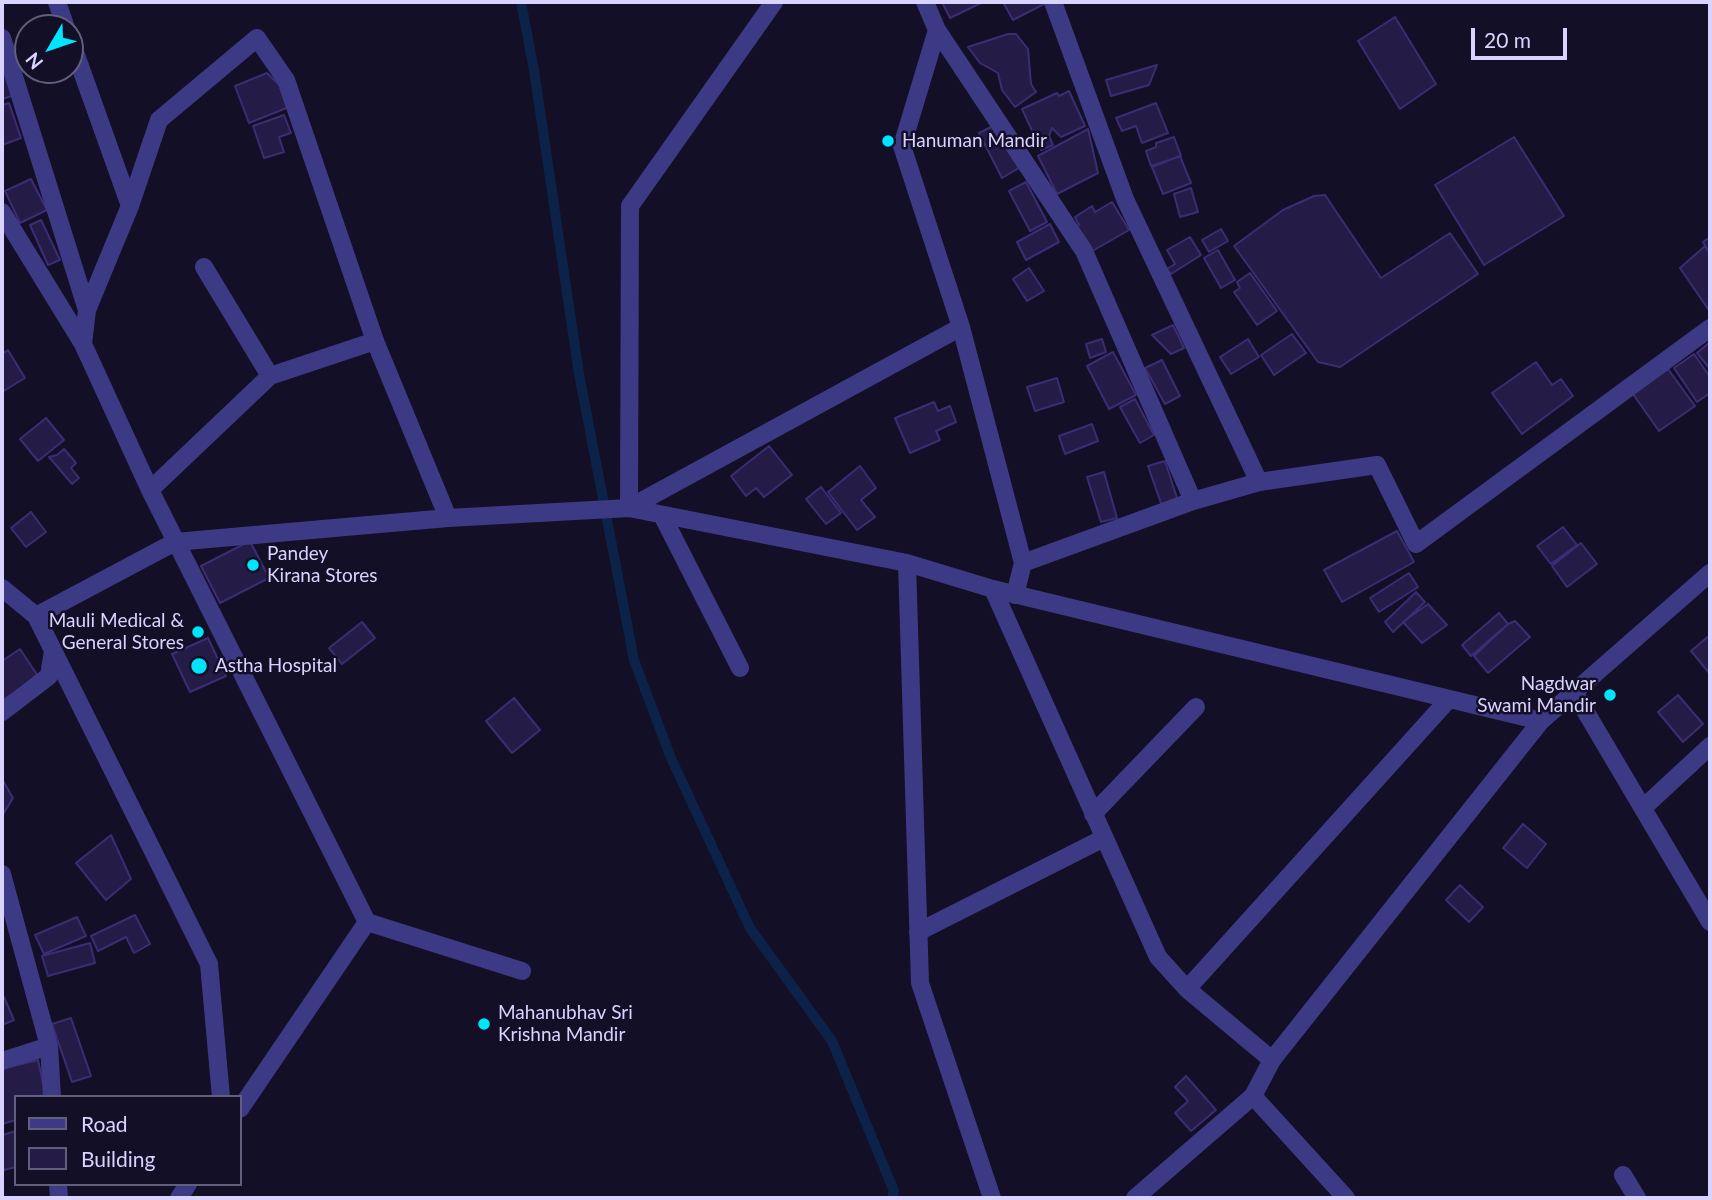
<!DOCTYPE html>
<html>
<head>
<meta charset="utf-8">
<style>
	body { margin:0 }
	#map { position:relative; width:1712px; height:1200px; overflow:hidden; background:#130f26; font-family:Lato,sans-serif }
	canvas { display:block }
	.frame { position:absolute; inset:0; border:4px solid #d9d4ff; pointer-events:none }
	.legend { position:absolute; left:14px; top:1095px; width:228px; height:91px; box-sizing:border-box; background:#130f26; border:2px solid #625e7d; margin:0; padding:9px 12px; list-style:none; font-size:21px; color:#d9d4ff }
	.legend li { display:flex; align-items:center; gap:14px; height:35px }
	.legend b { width:35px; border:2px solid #625e7d }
	.north { position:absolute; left:14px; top:14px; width:70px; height:70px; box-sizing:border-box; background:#130f26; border:2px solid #625e7d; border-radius:50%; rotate:231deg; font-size:19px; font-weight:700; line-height:28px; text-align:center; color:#d9d4ff }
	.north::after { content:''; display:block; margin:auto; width:24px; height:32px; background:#00e5ff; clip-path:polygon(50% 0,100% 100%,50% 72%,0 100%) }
	.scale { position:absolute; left:1471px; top:28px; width:96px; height:32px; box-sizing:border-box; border:4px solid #d9d4ff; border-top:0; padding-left:9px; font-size:21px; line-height:24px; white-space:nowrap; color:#d9d4ff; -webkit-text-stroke:5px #130f26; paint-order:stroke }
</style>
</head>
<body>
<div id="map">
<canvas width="1712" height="1200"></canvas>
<div class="frame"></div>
<ul class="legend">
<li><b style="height:9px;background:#3d3a85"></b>Road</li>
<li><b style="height:19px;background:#241b47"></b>Building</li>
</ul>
<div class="north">N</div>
<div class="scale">20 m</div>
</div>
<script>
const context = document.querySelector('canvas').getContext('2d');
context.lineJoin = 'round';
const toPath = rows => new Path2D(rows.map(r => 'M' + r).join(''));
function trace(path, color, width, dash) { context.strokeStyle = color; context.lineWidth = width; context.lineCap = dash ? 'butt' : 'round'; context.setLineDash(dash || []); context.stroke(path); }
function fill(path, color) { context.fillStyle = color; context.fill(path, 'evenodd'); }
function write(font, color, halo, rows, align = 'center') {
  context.font = font + ' Lato,sans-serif'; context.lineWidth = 5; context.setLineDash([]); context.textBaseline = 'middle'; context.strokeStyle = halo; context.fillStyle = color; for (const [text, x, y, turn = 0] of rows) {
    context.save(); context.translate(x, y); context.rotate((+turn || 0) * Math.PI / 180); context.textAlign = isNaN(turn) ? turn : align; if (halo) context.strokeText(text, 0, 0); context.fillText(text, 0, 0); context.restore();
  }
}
const stream = toPath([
	[521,2,534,70,579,374,634,660,671,758,750,928,832,1041,894,1191,892,1198]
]);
const building = toPath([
	[942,2,983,2,950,18,942,2],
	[1003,2,1043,2,1044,4,1013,20,1003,2],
	[1395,17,1436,84,1400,109,1358,41,1395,17],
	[1008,34,1016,34,1028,49,1031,84,1036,92,1015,107,1002,90,998,73,980,63,968,47,1008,34],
	[2,61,12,96,2,99,2,61],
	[1157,65,1149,85,1111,96,1106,80,1157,65],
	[267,73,280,86,289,107,249,123,235,86,267,73],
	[1069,91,1085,126,1061,137,1052,128,1049,136,1053,145,1041,150,1022,109,1057,93,1059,96,1069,91],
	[9,103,21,138,2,145,2,105,9,103],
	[1156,103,1168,133,1142,143,1136,126,1122,131,1116,118,1156,103],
	[284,115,291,133,279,137,284,152,264,158,253,126,284,115],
	[997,124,1019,168,1002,178,979,133,997,124],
	[1088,129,1098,173,1057,194,1038,156,1088,129],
	[1174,137,1181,156,1151,166,1146,151,1156,147,1156,143,1174,137],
	[1514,137,1564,216,1484,265,1435,185,1514,137],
	[1180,156,1191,183,1163,194,1152,167,1180,156],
	[31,179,47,210,20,223,5,191,31,179],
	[1026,182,1047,222,1030,231,1009,191,1026,182],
	[1191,188,1198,212,1180,217,1174,194,1191,188],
	[1325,195,1381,278,1450,233,1478,274,1340,367,1318,362,1234,246,1283,210,1314,196,1325,195],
	[1112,202,1129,230,1089,253,1074,228,1079,225,1075,217,1092,206,1095,212,1112,202],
	[41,220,60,260,48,265,30,225,41,220],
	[1050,224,1059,242,1026,260,1017,242,1050,224],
	[1221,229,1228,241,1209,252,1202,240,1221,229],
	[1190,237,1201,255,1171,274,1167,269,1175,264,1167,250,1190,237],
	[1710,237,1710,254,1703,242,1710,237],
	[1705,246,1710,254,1710,307,1708,309,1680,268,1705,246],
	[1218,250,1235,280,1221,288,1204,258,1218,250],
	[1029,268,1044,291,1027,301,1013,279,1029,268],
	[1250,273,1277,311,1257,325,1234,292,1240,288,1237,282,1250,273],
	[1173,325,1184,348,1171,354,1152,335,1173,325],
	[1292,334,1306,353,1274,375,1261,355,1292,334],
	[1102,339,1106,352,1090,358,1086,344,1102,339],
	[1248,339,1259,357,1231,374,1220,357,1248,339],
	[1710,342,1710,369,1697,353,1710,342],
	[8,350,25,378,2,392,2,354,8,350],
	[1113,352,1136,395,1109,409,1087,366,1113,352],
	[1694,354,1710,377,1710,393,1697,402,1674,368,1694,354],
	[1162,360,1180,396,1165,404,1145,368,1162,360],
	[1536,362,1552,385,1561,379,1573,396,1522,434,1492,393,1536,362],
	[1668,369,1695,406,1659,431,1633,394,1668,369],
	[1057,378,1064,402,1035,411,1027,387,1057,378],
	[1135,399,1154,435,1140,443,1120,407,1135,399],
	[934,402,938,411,950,406,956,422,936,431,940,440,910,453,895,418,934,402],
	[46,418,64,440,38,461,20,439,46,418],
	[1092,424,1098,441,1065,454,1059,436,1092,424],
	[769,446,792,475,764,497,756,488,746,496,731,476,769,446],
	[64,449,76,463,71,468,79,478,72,484,49,457,57,455,64,449],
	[1165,461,1178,501,1162,506,1148,466,1165,461],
	[860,466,876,488,861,500,875,517,857,530,828,492,860,466],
	[1104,472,1117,518,1101,522,1087,477,1104,472],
	[821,487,841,513,826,524,806,499,821,487],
	[31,512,46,532,26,547,11,528,31,512],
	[1563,527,1577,545,1551,564,1537,546,1563,527],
	[1397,531,1414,562,1342,602,1324,570,1397,531],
	[250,541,269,578,220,603,201,566,250,541],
	[1581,543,1597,564,1567,587,1552,566,1581,543],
	[1409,573,1418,587,1379,612,1370,598,1409,573],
	[1416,592,1425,602,1393,632,1385,622,1416,592],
	[1428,604,1447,625,1422,643,1403,622,1428,604],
	[1499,613,1508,624,1471,656,1462,645,1499,613],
	[1515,621,1530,637,1488,673,1474,656,1508,624,1515,621],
	[362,622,375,638,342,664,329,648,362,622],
	[1710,635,1710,674,1691,651,1710,635],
	[208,638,226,676,190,692,172,654,208,638],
	[20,649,38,676,2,701,2,661,20,649],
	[1678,695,1703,724,1683,742,1658,712,1678,695],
	[514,698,540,730,512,753,486,721,514,698],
	[2,779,13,798,2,816,2,779],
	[1523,824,1546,844,1527,868,1503,848,1523,824],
	[111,835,131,879,106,900,76,863,111,835],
	[1460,885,1483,907,1469,922,1446,900,1460,885],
	[135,915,150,944,134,953,126,937,98,951,91,936,135,915],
	[77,917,86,936,44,954,35,935,77,917],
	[90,943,95,963,48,976,42,956,90,943],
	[2,997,4,997,14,1020,2,1025,2,997],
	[71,1018,91,1076,72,1082,52,1024,71,1018],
	[38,1060,46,1097,16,1097,16,1120,2,1124,2,1069,38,1060],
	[1186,1076,1216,1110,1191,1131,1175,1113,1188,1101,1175,1087,1186,1076],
	[16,1131,16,1167,4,1170,2,1162,2,1135,16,1131]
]);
const minor = toPath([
	[57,2,66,28],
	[774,2,630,206,629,508,961,327],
	[925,2,937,30,902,146,961,327,1023,563,1015,595],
	[1053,2,1125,199,1259,482],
	[937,30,1084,251,1193,501],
	[2,38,87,310],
	[70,38,130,206],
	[2,212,83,344,150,490,367,922,240,1109],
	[204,267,270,376],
	[83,344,87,310,130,206,159,120,257,38,286,80,375,341,448,518],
	[150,490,270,376,375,341],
	[662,515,740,668],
	[907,563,920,983,992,1198],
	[1023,563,1193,501,1259,482,1377,465,1416,544,1710,328],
	[2,588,36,616,209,964,221,1097],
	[993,589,1158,957,1187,989,1272,1060],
	[36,616,175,542,448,518,629,508,907,563,993,589,1541,721],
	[1574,692,1710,922],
	[2,712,49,676,53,651],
	[1643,808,1710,746],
	[1093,814,1196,707],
	[2,874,49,1046,52,1097],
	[367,922,522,971],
	[918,932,1104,838],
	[1187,989,1449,699],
	[2,1061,49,1046],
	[1253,1096,1346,1198],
	[1623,1175,1637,1198],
	[58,1184,59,1198],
	[179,1198,188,1184],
	[1135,1198,1253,1096,1272,1060,1541,721,1710,573]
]);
const markers = [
	[888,141,7,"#00e5ff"],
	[253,565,7,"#00e5ff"],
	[198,632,7,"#00e5ff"],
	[199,666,9,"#00e5ff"],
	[1610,695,7,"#00e5ff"],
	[484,1024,7,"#00e5ff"]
];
const poiNames = [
	["Hanuman Mandir",902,141],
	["Pandey",267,554],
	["Kirana Stores",267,576],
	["Mauli Medical &",184,621,"right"],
	["General Stores",184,643,"right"],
	["Astha Hospital",215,666],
	["Nagdwar",1596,684,"right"],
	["Swami Mandir",1596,706,"right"],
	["Mahanubhav Sri",498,1013],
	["Krishna Mandir",498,1035]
];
trace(stream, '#0c2248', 10);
fill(building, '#241b47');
trace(building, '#3b2d73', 2);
trace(minor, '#3d3a85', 18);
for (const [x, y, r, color] of markers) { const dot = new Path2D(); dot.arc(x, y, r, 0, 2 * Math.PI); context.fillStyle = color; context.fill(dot); trace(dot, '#130f26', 2.5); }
write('19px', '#d9d4ff', '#130f26', poiNames, 'left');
</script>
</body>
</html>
